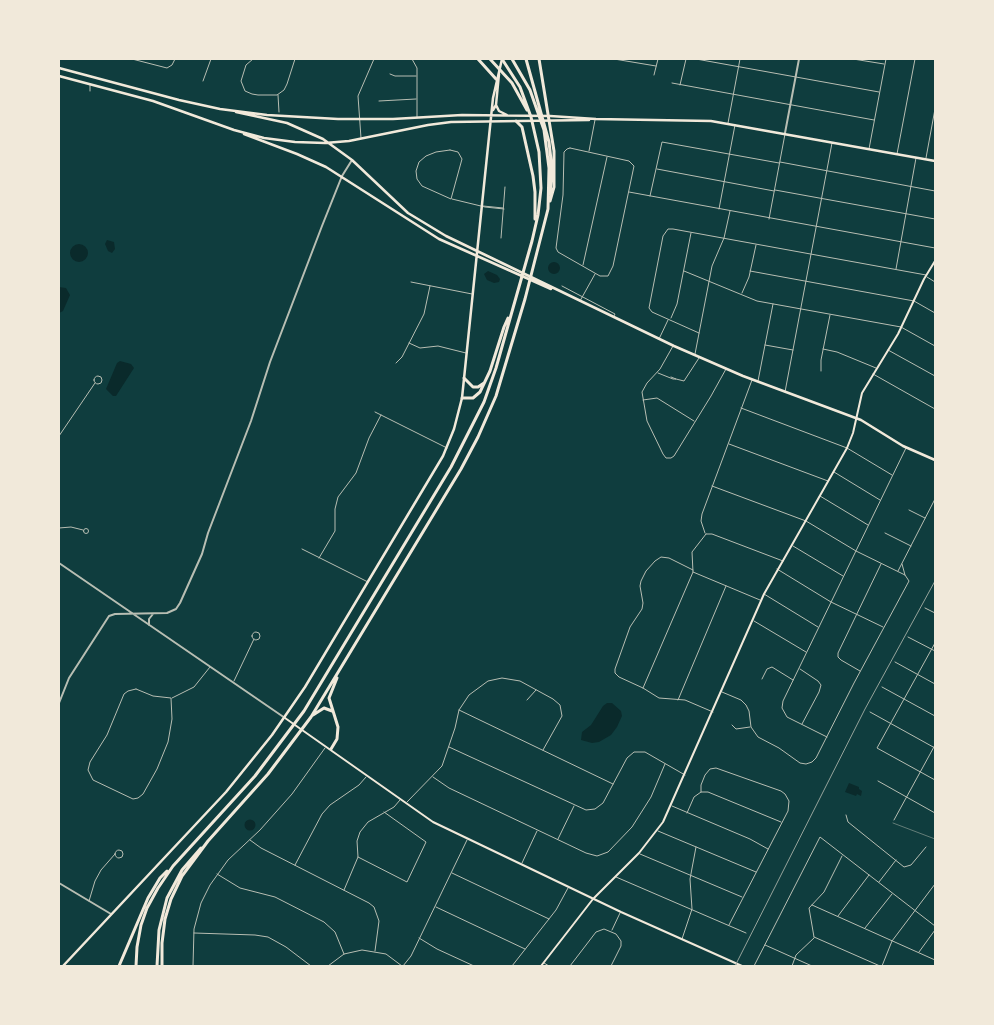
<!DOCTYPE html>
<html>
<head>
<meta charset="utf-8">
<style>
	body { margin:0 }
	#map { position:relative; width:994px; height:1025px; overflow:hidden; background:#0f3d3e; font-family:Karla,sans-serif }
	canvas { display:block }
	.frame { position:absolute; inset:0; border:60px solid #f1e9da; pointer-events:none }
</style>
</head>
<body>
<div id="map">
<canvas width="994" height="1025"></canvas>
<div class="frame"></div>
</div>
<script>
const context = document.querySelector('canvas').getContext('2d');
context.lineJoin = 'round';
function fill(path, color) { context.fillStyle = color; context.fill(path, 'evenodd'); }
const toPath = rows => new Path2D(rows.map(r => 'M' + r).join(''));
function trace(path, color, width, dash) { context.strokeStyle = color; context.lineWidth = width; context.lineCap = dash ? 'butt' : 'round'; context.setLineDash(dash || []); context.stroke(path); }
const water = toPath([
	[107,240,114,242,115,249,112,253,108,251,105,244],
	'70 253a9 9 0 1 1 18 0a9 9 0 1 1-18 0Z',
	'548 268a6 6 0 1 1 12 0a6 6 0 1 1-12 0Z',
	[488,271,497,275,500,279,499,282,494,283,487,280,484,274],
	[59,287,66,288,70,295,63,311,59,313],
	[120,361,131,364,134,368,116,396,113,396,106,389,117,363],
	[607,703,612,703,621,711,622,716,617,727,611,735,599,742,592,743,581,740,582,732,591,725,603,706],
	[849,783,859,787,859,789,862,791,861,796,857,794,856,796,845,792],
	'244.5 825a5.5 5.5 0 1 1 11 0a5.5 5.5 0 1 1-11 0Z'
]);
const service = toPath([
	[893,823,935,839]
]);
const minor = toPath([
	[132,59,167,68,172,65,175,59],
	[253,59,246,65,241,81,245,91,252,94,258,95,277,95,284,90,287,84,295,59],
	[412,59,417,68,417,117],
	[614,59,656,66],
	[696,59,879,92],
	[853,59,884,64],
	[390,74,395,76,416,76],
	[654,75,658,59],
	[203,81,211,59],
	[672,83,874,120],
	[680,85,686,59],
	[90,91,90,85],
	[278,95,279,112],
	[379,101,416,99],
	[728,123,740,59],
	[361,138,358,96,374,59],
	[570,148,629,161,634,166,613,266,608,276,600,276,558,252,556,248,563,195,564,152,567,149,570,148],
	[869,149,886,59],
	[450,150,458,152,462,159,451,199,422,186,417,179,416,171,419,162,426,156,436,152,450,150],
	[589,151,595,120],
	[897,154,915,59],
	[926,158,935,109],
	[780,162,935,191],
	[657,169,774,191],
	[775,190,935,219],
	[629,192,935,248],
	[650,196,662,142,779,163],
	[452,199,485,207,504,209],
	[483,206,503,208],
	[719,209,735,125],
	[769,219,785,134],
	[501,238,505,187],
	[583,265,607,157],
	[896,269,916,158],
	[684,271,757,301,901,327,935,346],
	[750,271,914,301,935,313],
	[927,277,935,282],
	[411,282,472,294],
	[562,286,615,314,614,316],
	[742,293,749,277,756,245],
	[580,301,595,274],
	[671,318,677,304,691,233],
	[699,333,652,312,649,308,663,236,668,229,673,229,926,275],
	[659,339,668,320],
	[409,343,420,348,438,346,466,353],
	[765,345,793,350],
	[673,346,660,369,647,383,642,392,647,421,663,454,666,458,671,458,674,456,711,396,726,369],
	[823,349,837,352,876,368],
	[888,350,935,376],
	[695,354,712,266,724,238,730,211],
	[396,363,402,357,424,314,430,286],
	[821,371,821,360,830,315],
	[658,373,673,379,676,379,671,377],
	[873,374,935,409],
	'94 380a4 4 0 1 1 8 0a4 4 0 1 1-8 0Z',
	[676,379,684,381,699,358],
	[758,381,773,304],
	[785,392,832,143],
	[643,400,657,398,694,421],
	[741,408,847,448,892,475],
	[375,412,447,448],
	[59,436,95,383],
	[729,444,828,481],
	[834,472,880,500],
	[712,486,806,521,856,551,905,575,909,581,854,683,816,758,812,762,806,764,800,763,779,748,758,737,751,727,749,711,746,705,741,700,722,692],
	[820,496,868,525],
	[909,510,925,518],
	[59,528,71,527,83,530],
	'83.5 531a2.5 2.5 0 1 1 5 0a2.5 2.5 0 1 1-5 0Z',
	[705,533,701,521,702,514,752,380],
	[885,533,911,546],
	[706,534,712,534,783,561],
	[793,546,843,576],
	[302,549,368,582],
	[319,558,335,531,335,509,338,497,356,473,369,438,381,415],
	[902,564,905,575],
	[777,569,831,602,883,627],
	[693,570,669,558,661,557,655,561,646,571,641,581,640,586,643,603,642,609,630,627,615,669,615,673,619,677,643,688,659,698,685,700,713,712],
	[898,571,935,499],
	[693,572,760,600],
	[764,594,818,627],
	[925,608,935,613],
	[754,621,806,652],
	'252 636a4 4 0 1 1 8 0a4 4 0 1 1-8 0Z',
	[908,637,935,651],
	[935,643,877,748,935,780],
	[895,662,935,684],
	[800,669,818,681,821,685,819,692,802,724],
	[860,671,841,660,838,657,838,653,881,564],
	[762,679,767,669,772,667,793,680],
	[234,681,254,639],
	[882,687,935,716],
	[643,688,693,572,692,552,706,534],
	[136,689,153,696,171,698,172,719,168,742,157,769,143,794,138,798,133,799,93,780,88,770,90,762,107,735,124,694,128,691,136,689],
	[172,698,194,687,210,667],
	[527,700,536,690],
	[678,700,726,586],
	[459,710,613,784],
	[870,712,935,748],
	[732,725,736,729,750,727],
	[827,737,787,717,782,708,783,701,906,448],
	[449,747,586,810,595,809,603,803,627,758,634,752,645,752,685,775],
	[433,777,449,788,586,853,597,856,608,852,632,827,651,797,665,764],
	[878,781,935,813],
	[701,792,701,785,705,775,710,769,716,768,781,791,785,794,789,801,788,811,729,925],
	[407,802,442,766,455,728,459,710,469,695,488,681,502,678,520,681,553,699,560,705,562,716,543,750],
	[672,806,750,839,768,849],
	[687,813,694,797,701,792,708,792,781,822],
	[846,815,848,822,904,867,911,865,926,847],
	[894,820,935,745],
	[658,831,756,872],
	[558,839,574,806],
	[250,840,261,848,369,903,374,907,379,921,375,951],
	'115 854a4 4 0 1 1 8 0a4 4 0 1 1-8 0Z',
	[640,854,742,897],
	[358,857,407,882,426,842,384,812],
	[522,863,537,831],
	[295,865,322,814,330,805,359,785,366,777],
	[452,873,549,919],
	[217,874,240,888,275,897,324,922,335,932,344,954],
	[616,877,746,933],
	[879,882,896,860],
	[344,890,358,857,357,841,360,832,368,822,394,807,400,800],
	[89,901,95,881,101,870,115,854],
	[812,905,935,960],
	[436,907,525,949],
	[838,916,869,875],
	[865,928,892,894],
	[612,930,620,913],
	[194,933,255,935,268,937,286,947,311,966],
	[814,937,809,908,824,892,842,856],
	[814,937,880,966],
	[419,938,437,949,474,966],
	[682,939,692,909,690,879,696,847],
	[765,945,812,966],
	[919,952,935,930],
	[544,963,549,966],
	[193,966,194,929,201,903,210,885,228,860,260,830,292,794,325,748],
	[328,966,344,954,362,950,386,954,402,966],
	[403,966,411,956,467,840],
	[512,966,556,910,568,888],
	[570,966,596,932,604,929,616,934,621,941,621,946,611,966],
	[754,966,820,837,935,926],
	[792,966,796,955,814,938],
	[882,966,892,941,935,884]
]);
const tertiary = toPath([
	[785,133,799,59],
	[59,563,285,718],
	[149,625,149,619,153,614],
	[59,703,69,678,109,616,115,614,167,613,176,609,180,603,202,554,208,533,251,421,270,362,322,226,342,176,352,160],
	[59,883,111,914]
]);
const secondary = toPath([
	[285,718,433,822,621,912,742,966],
	[541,966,593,899,639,853,663,822,764,594,847,448,853,433,862,393,898,334,924,279,935,261]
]);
const primary = toPath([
	[59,68,179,100,220,109,267,115,338,119,393,119,462,115,550,116,596,119,711,121,935,161],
	[59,76,153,101,234,130,264,138,295,142,325,143,349,141,428,125,451,122,589,120],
	[496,105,499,111,507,115],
	[493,110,496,105,499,74],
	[236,112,287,123,323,139,352,160,408,213,446,236,674,346,743,376,861,420,903,446,935,460],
	[244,134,297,154,326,167,439,239,551,289],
	[63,966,226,792,272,735,305,687,443,456,454,429,462,398,493,98,502,59]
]);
const motorway = toPath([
	[478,59,496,79],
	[490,59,512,83,527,110],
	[526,59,549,142,552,169,550,194],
	[539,59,554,151,554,187,550,201],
	[516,121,522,127,533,176,535,192,535,219],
	[464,378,473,387,478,387,484,383],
	[462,398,473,398,480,392,490,371,504,327,508,318],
	[313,715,324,708,332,711],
	[331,749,337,739,338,727,329,698,337,678],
	[119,966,148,898,160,878,167,871],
	[136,966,137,947,141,925,147,908,158,888,173,866,255,776,304,711,451,467,484,402,496,368,532,241,538,215,541,188,539,152,531,117,520,87,502,59],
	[157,966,159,930,167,898,182,870,201,848],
	[162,966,162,943,165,919,171,899,182,876,208,841,268,774,311,717,461,469,478,437,496,396,525,299,548,209,549,168,544,130,530,90,512,59]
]);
const rail = toPath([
	[735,966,865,709,935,581]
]);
fill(water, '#0a2a2b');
trace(service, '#b8beb3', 0.5);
trace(minor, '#b8beb3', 1);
trace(tertiary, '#b8beb3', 2);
trace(secondary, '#f1e9da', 2);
trace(primary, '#f1e9da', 2.5);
trace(motorway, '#f1e9da', 3);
trace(rail, '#97a49c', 1);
</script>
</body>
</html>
